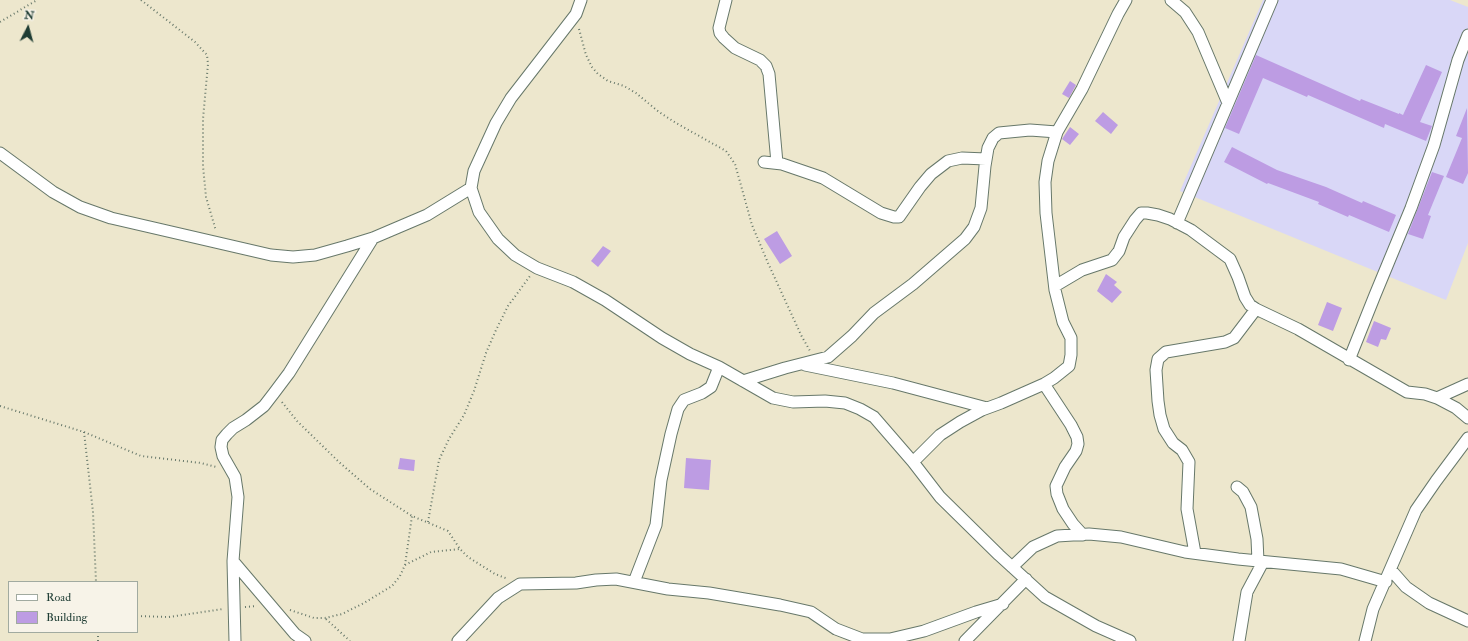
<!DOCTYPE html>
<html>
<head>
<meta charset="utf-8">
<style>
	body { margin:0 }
	#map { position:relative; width:1468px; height:641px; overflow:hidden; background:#ede7cd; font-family:"IM FELL Double Pica",serif }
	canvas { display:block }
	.legend { position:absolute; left:8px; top:581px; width:130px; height:52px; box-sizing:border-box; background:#f7f3e8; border:1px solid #a1aaa0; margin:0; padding:5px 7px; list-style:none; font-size:12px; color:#1f3d34 }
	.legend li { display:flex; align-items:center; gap:8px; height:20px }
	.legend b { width:20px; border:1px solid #a1aaa0 }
	.north { position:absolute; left:8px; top:8px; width:40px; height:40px; -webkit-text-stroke:3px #f7f3e8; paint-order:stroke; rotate:6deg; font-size:11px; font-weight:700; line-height:16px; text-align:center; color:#1f3d34 }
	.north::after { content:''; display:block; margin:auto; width:14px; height:18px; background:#1f3d34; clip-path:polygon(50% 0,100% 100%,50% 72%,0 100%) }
</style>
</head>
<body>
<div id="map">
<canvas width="1468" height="641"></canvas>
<ul class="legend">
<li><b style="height:5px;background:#fff"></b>Road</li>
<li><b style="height:11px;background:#bd9ce3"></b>Building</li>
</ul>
<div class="north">N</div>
</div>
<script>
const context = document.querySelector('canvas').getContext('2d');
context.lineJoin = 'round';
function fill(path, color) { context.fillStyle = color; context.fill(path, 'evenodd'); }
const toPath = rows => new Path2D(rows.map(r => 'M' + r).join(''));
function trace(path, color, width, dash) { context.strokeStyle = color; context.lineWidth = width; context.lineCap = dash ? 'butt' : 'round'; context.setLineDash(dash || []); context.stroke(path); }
const built = toPath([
	[1263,0,1450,0,1468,7,1468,243,1446,300,1180,191]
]);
const building = toPath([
	[1256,55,1360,101,1361,99,1399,114,1399,113,1403,115,1426,65,1442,72,1420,122,1432,126,1426,141,1385,124,1384,128,1308,95,1307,97,1263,78,1239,134,1225,128],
	[1070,81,1076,85,1069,98,1062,94],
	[1467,108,1468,173,1463,184,1446,177,1462,138,1456,136],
	[1103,112,1118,125,1111,134,1095,121],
	[1070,127,1079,134,1070,145,1062,139],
	[1232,147,1277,170,1326,187,1362,203,1363,201,1396,215,1389,232,1349,215,1348,217,1318,204,1319,202,1268,183,1267,184,1224,162],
	[1432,172,1444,176,1428,215,1431,216,1423,239,1408,234],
	[777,231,792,256,780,264,764,239],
	[603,246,611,251,598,267,591,261],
	[1106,274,1117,282,1114,285,1122,292,1112,303,1097,291],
	[1327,302,1342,308,1333,331,1318,325],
	[1374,321,1391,328,1386,340,1381,339,1378,347,1366,342],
	[400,458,415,460,414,471,398,469],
	[686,458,711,460,709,490,684,488]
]);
const path = toPath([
	[141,0,195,42,207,55,208,64,203,119,203,166,206,197,216,231],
	[0,22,37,0],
	[579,29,586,55,592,67,598,74,608,81,624,86,636,93,659,112,676,123,726,151,735,164,752,225,768,263,801,335,810,351],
	[282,402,297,421,339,462,370,489,412,516,448,531,460,549,468,557,495,574,508,579],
	[0,406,84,432,141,456,201,463,216,467],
	[84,432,93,512,96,582],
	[428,522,439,460,449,439,464,415,474,391,486,353,496,330,508,306,530,276],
	[405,565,431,552,460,549],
	[245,607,257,606],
	[290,610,314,618,325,618,342,614,364,603,392,586,400,576,405,565,412,516],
	[137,616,169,617,223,609],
	[326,619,350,641],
	[98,641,98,632]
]);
const minor = toPath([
	[581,0,576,14,511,98,496,123,474,171,471,188,479,212,498,239,515,255,537,268,573,282,605,300,662,338,690,354,719,367,773,398,793,402,825,401,845,403,860,409,874,417,913,462,940,497,999,555,1045,597,1096,626,1130,641],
	[726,0,719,28,720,33,724,38,735,48,760,60,766,66,769,74,777,163],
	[1171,0,1185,12,1198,32,1228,103],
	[0,153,53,192,80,207,111,218,271,255,293,257,315,255,347,246,373,238,427,215,471,188],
	[764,162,782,164,823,178,881,213,894,217,899,217,920,187,931,174,948,161,962,158,986,159],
	[1177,223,1272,0],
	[1055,286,1082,270,1112,260,1119,251,1124,237,1135,220,1141,213,1147,213,1158,215,1170,219,1191,230,1230,259,1238,277,1245,297,1250,305,1256,309,1298,329,1407,392,1425,394,1437,398,1456,408,1468,418],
	[1349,360,1375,295,1411,208,1434,145,1458,60,1468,35],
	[805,365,893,383,987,408],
	[743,381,785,368,828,357,852,336,874,313,913,284,965,239,974,227,981,208,985,166,988,148,993,138,999,133,1030,130,1057,132],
	[1044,384,1071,425,1077,437,1078,444,1076,451,1065,467,1056,486,1057,494,1063,509,1073,524,1083,535],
	[1437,398,1468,384],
	[913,462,940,435,960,422,982,410,1001,403,1044,384,1054,378,1069,366,1071,355,1071,338,1063,322,1055,290,1046,213,1045,182,1048,161,1057,132,1082,89,1118,14,1126,0],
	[1237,487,1243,492,1251,507,1257,539,1258,561],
	[1195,553,1187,509,1189,462,1182,450,1173,443,1164,429,1160,415,1158,401,1156,370,1158,359,1166,352,1225,342,1234,338,1256,309],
	[233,561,295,634,305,641],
	[1012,567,1033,547,1057,536,1089,534,1121,537,1185,552,1238,559,1341,569,1386,582],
	[1391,570,1406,587,1429,603,1468,621],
	[634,582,656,525,661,480,671,434,678,409,684,400,702,393,711,387,719,367],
	[235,641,233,561,238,497,235,477,223,456,221,447,222,440,227,434,233,428,246,420,264,406,274,393,289,373,373,238],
	[458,641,498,598,520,584,576,583,596,580,616,579,668,589,709,593,780,605,811,612,836,629,862,639,890,639,924,631,976,612,1003,604],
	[965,641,1026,579],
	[1239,641,1247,592,1263,562],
	[1365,641,1373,609,1416,510,1436,481,1468,438]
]);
fill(built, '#d9d7f7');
fill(building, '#bd9ce3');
trace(minor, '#67786a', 13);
trace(path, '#67786a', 2, [1, 3]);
trace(minor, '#fff', 11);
</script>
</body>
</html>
